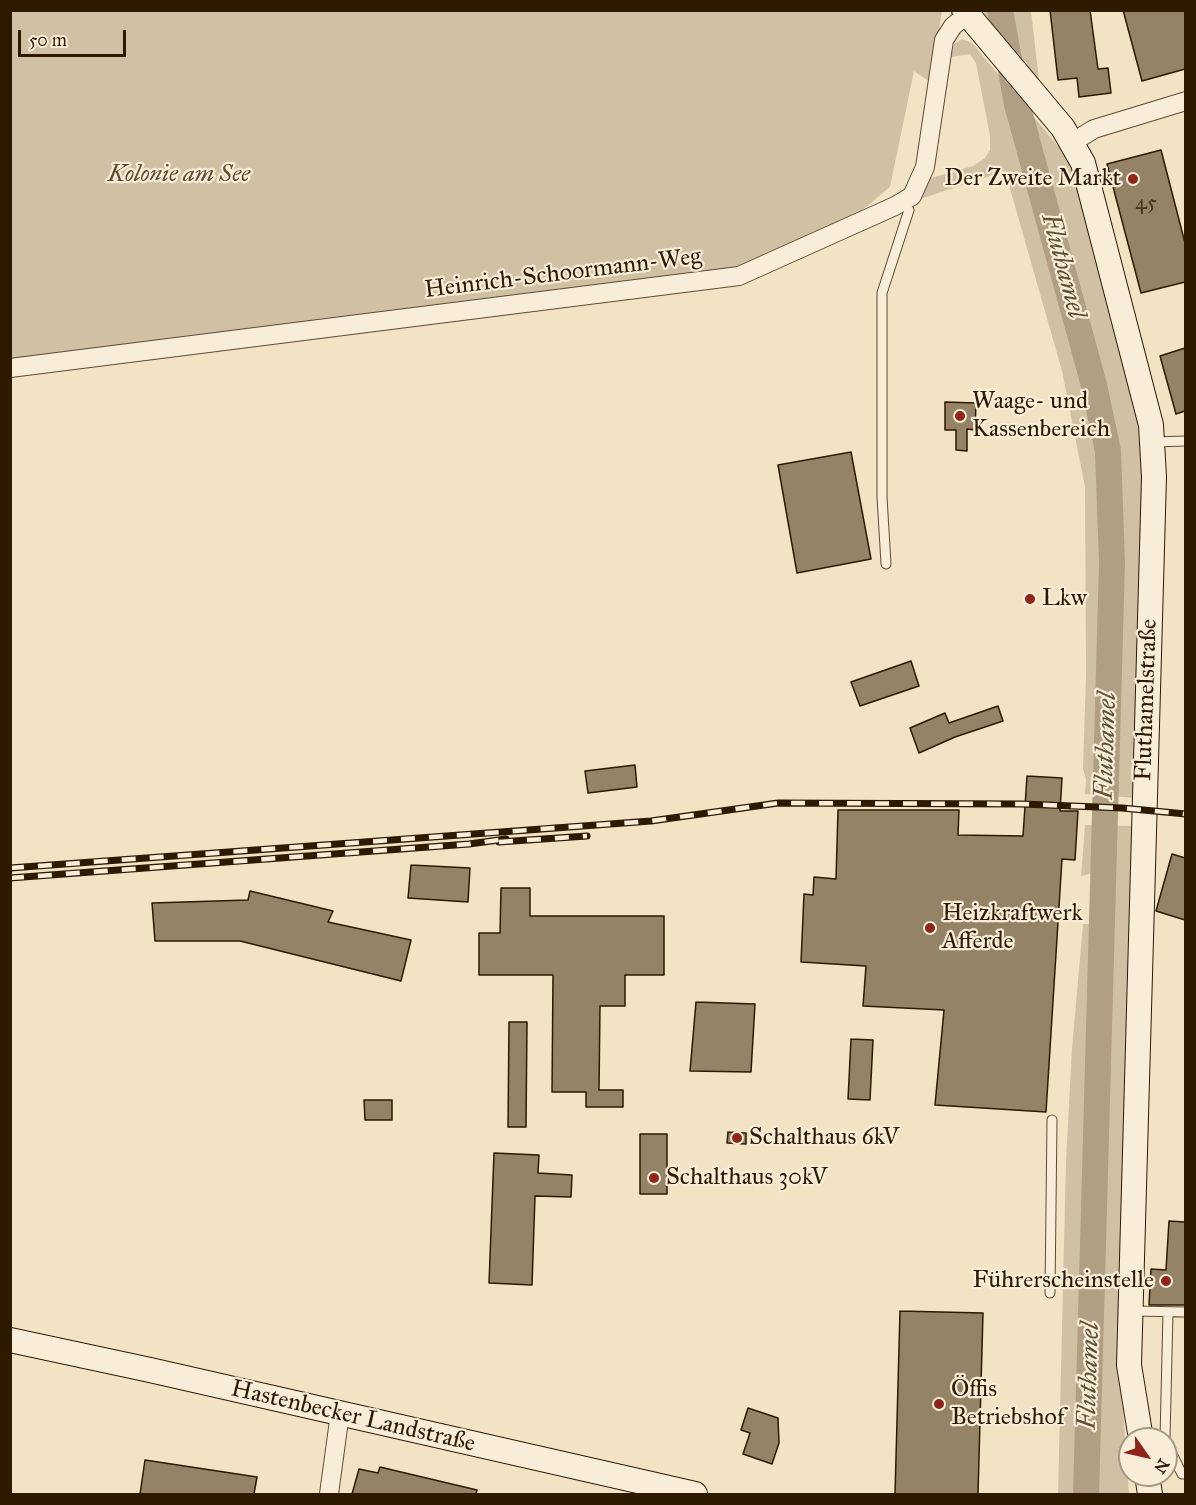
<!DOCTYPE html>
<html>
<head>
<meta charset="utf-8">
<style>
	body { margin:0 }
	#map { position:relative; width:1196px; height:1505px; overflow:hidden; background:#f3e3c5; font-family:"IM FELL Great Primer",serif }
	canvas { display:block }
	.frame { position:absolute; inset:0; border:12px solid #2d1a00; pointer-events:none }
	.north { position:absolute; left:1118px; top:1427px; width:60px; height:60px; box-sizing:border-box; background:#f7edd9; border:2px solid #a69982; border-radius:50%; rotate:124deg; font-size:16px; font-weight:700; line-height:24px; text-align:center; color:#2d1a00 }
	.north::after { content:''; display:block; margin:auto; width:21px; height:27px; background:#8f2418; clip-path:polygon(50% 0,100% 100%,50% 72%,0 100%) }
	.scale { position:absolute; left:18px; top:30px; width:108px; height:27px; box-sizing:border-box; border:3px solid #2d1a00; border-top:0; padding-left:8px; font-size:18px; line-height:21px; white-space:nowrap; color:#2d1a00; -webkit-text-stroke:4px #f7edd9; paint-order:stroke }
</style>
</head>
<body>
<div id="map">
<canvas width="1196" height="1505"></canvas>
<div class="frame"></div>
<div class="north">N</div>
<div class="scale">50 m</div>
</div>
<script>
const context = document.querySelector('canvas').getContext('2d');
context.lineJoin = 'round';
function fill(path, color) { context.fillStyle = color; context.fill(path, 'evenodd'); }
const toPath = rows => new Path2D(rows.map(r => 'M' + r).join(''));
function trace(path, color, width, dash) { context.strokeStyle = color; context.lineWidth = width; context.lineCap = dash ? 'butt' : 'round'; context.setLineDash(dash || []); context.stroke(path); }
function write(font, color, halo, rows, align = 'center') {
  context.font = font + ' "IM FELL Great Primer",serif'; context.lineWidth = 4.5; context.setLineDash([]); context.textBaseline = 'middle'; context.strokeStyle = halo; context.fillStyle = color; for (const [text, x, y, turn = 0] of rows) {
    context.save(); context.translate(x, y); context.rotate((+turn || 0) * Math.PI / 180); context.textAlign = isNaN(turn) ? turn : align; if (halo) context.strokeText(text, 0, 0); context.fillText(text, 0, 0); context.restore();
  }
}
const green = toPath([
	[10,11,942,11,930,82,914,71,890,187,860,212,740,272,11,364],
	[978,11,1031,11,1039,80],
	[962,39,972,43,1068,158,1138,401,1147,464,1135,798,1085,794,1086,779,1083,769,1086,676,1085,487,1062,371,1005,171,917,200,931,178,973,166,985,158,990,150,990,136,976,63,970,54,951,57,954,44],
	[1085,825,1133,826,1118,1336,1129,1494,1058,1494,1066,1161,1072,1049,1083,924,1093,924,1092,894,1099,888,1098,872,1081,876]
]);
const river = toPath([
	[1000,10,1017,104,1094,385,1108,451,1112,563,1086,1494]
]);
const building = toPath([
	[1050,10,1090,10,1098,69,1108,68,1111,93,1079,97,1077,78,1058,80,1050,10],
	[1123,10,1185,10,1185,69,1142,81,1123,10],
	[1161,150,1185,243,1185,282,1141,293,1107,164,1161,150],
	[1185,348,1185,411,1176,414,1160,356,1185,348],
	[945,402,976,403,975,430,967,429,967,451,956,450,956,430,945,430,945,402],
	[851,452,871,559,797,573,778,465,851,452],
	[911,661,919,686,860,706,851,682,911,661],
	[998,706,1003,721,955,737,919,753,910,728,945,713,949,723,998,706],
	[635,765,637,787,588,793,585,771,635,765],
	[1027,776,1062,778,1060,811,1078,811,1075,860,1062,859,1046,1112,935,1105,944,1010,863,1006,866,966,801,962,804,894,813,895,814,877,836,879,838,810,959,810,958,835,1023,836,1027,776],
	[1172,854,1185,858,1185,920,1156,911,1172,854],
	[411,865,470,868,468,902,408,898,411,865],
	[501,888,530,888,530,916,664,916,664,975,625,975,625,1006,600,1006,599,1090,623,1090,623,1107,586,1107,586,1092,552,1092,553,975,479,975,479,933,500,933,501,888],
	[250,891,333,911,328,922,411,940,401,981,240,941,155,941,152,903,248,900,250,891],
	[696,1002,755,1004,751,1072,690,1071,696,1002],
	[509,1022,527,1022,526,1127,508,1127,509,1022],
	[851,1039,873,1040,870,1100,848,1099,851,1039],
	[364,1100,392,1100,392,1120,365,1120,364,1100],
	[728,1132,746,1133,746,1144,727,1143,728,1132],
	[640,1134,667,1134,667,1194,640,1194,640,1134],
	[494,1153,539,1155,538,1173,572,1175,571,1197,535,1196,532,1285,489,1283,494,1153],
	[1169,1221,1185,1222,1185,1305,1149,1305,1151,1269,1166,1270,1169,1221],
	[900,1311,983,1313,978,1494,895,1494,900,1311],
	[748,1408,778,1418,779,1443,772,1464,743,1454,750,1433,741,1430,748,1408],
	[145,1460,257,1477,254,1494,140,1494,145,1460],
	[380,1467,477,1490,476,1494,352,1494,359,1469,378,1473,380,1467]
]);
const service = toPath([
	[1152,442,1186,441],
	[886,564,882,497,882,293,909,210],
	[1050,1293,1052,1120],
	[1133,1311,1186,1312],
	[1165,1439,1168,1312],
	[1166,1442,1182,1474,1186,1474]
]);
const minor = toPath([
	[1073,142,1094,129,1186,101],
	[10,368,739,276,895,206,912,196,925,167,944,40,953,26,967,15],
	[329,1494,340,1413]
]);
const secondary = toPath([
	[964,10,1063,128,1083,163,1151,425,1154,477,1129,1365,1141,1439],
	[10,1340,150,1370,695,1494],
	[1147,1475,1150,1494]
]);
const rail = toPath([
	[499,842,587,836],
	[10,868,651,821,778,803,1022,804,1122,808,1186,814],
	[10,878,469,844,506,839]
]);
const markers = [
	[1133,179,6,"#8f2418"],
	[960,416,6,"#8f2418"],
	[1030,599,6,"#8f2418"],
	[930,928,6,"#8f2418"],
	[737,1138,6,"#8f2418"],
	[654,1178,6,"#8f2418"],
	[1166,1281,6,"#8f2418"],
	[939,1404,6,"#8f2418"]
];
const numberNames = [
	["45",1146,204]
];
const parkNames = [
	["Kolonie am See",179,175]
];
const poiNames = [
	["Der Zweite Markt",1121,179,"right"],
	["Waage- und",972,402],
	["Kassenbereich",972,430],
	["Lkw",1042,599],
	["Heizkraftwerk",942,914],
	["Afferde",942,942],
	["Schalthaus 6kV",749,1138],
	["Schalthaus 30kV",666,1178],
	["Führerscheinstelle",1154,1281,"right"],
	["Öffis",951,1390],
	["Betriebshof",951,1418]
];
const streetNames = [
	["Heinrich-Schoormann-Weg",563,274,-7],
	["Fluthamelstraße",1147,700,-88],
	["Hastenbecker Landstraße",353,1417,13]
];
const waterNames = [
	["Fluthamel",1062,266,75],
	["Fluthamel",1107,746,-88],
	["Fluthamel",1090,1376,-88]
];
fill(green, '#d1c1a4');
trace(river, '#b09f82', 26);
fill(building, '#948366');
trace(building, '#2d1a00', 1.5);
trace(service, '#5e4c31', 11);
trace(minor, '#5e4c31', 20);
trace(secondary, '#2d1a00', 26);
trace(service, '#f7edd9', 9);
trace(minor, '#f7edd9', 18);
trace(secondary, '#f7edd9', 24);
trace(rail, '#2d1a00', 7);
trace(rail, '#f7edd9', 4.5, [14]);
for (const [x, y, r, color] of markers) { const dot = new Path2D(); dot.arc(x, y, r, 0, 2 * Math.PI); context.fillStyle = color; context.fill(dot); trace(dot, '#f7edd9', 2); }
write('21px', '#47341a', null, numberNames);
write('italic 24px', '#5e4c31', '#f7edd9', parkNames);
write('24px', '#2d1a00', '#f7edd9', poiNames, 'left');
write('24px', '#2d1a00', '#f7edd9', streetNames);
write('italic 26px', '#614f34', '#f7edd9', waterNames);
</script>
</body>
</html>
